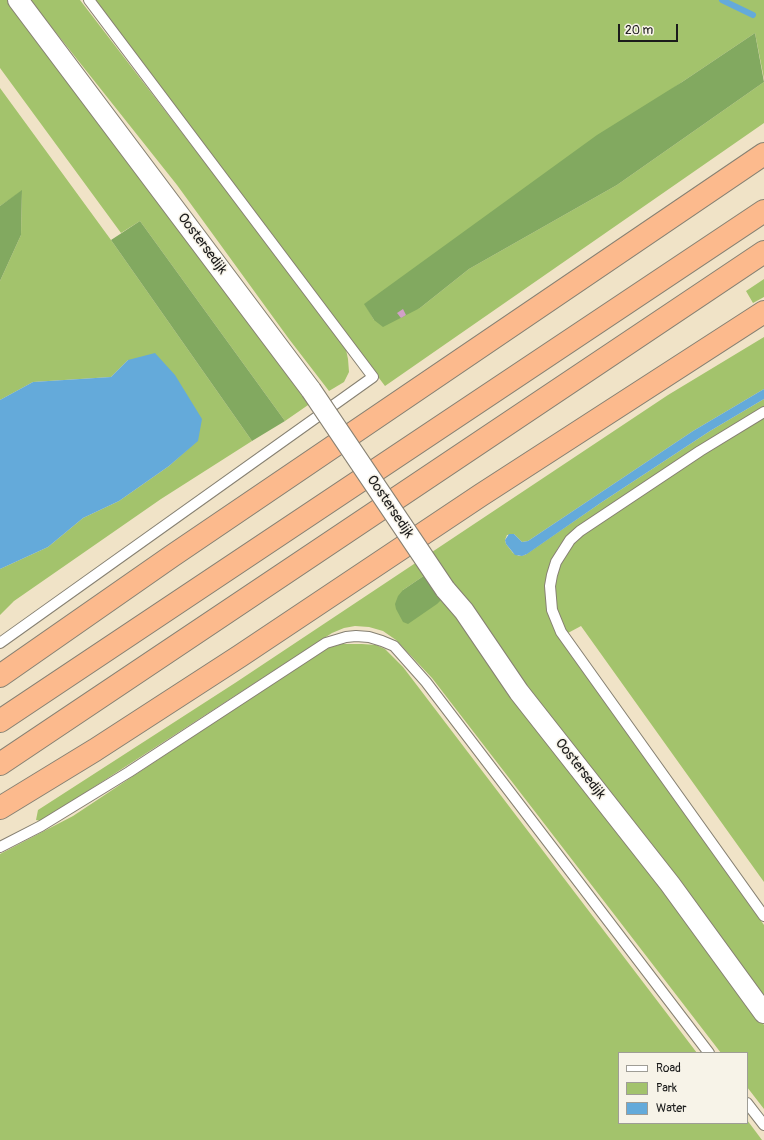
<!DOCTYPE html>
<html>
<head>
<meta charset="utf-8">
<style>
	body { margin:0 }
	#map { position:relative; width:764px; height:1140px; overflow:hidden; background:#f0e3c7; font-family:Pangolin,sans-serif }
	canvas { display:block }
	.legend { position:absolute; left:618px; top:1052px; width:130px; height:72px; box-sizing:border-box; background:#f7f3e8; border:1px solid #9f9d96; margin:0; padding:5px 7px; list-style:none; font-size:12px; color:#1c1c1c }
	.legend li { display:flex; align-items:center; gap:8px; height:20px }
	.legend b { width:20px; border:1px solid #9f9d96 }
	.scale { position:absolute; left:618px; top:24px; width:60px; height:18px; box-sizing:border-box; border:2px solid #1c1c1c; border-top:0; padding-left:5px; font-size:12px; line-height:14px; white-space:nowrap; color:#1c1c1c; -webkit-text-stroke:3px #f7f3e8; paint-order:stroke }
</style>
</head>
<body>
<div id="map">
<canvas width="764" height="1140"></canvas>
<ul class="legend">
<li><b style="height:5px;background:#fff"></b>Road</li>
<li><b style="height:11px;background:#a3c36c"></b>Park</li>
<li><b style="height:11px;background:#64aada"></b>Water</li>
</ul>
<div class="scale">20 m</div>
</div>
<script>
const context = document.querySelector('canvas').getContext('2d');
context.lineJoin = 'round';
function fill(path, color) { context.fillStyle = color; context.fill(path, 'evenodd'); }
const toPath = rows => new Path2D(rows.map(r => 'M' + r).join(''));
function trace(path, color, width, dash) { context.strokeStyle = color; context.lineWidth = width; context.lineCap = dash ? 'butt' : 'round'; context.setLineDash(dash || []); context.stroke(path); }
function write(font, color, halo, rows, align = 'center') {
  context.font = font + ' Pangolin,sans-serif'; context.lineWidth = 3; context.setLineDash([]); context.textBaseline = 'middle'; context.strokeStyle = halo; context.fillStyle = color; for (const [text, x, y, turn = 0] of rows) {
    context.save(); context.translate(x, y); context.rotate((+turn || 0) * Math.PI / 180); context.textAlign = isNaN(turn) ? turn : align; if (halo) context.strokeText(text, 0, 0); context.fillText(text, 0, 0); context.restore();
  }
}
const green = toPath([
	[0,0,14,0,311,403,285,421,140,221,121,233,0,68],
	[30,0,80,0,345,345,348,359,349,372,344,382,329,391,289,339,177,185],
	[94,0,764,0,764,79,755,33,682,82,365,304,374,320,420,308,469,269,617,185,764,82,764,123,385,386],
	[0,88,111,240,252,441,161,499,14,601,0,615,0,569,48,547,83,518,119,501,169,466,197,441,128,360,111,377,33,382,0,400,0,281,21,235,22,191,0,206],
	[764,279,764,297,753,303,746,291],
	[764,337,764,389,693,431,528,541,522,542,514,534,507,535,505,540,506,544,513,553,519,556,525,555,602,502,710,431,764,399,764,407,698,447,567,537,558,548,552,560,545,586,548,611,556,631,764,925,764,1001,529,695,461,592,452,584,432,552,668,395],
	[764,417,764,882,581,626,568,633,565,630,557,609,555,587,560,564,573,543,582,534,703,455],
	[417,562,425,575,403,590,442,599,445,598,764,1025,764,1109,747,1087,747,1053,721,1053,432,678,396,640,383,631,369,627,355,626,344,628,332,633,46,818,41,821,36,820,38,810,235,683],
	[342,644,362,644,376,645,385,649,403,667,697,1053,619,1053,619,1123,747,1123,747,1120,762,1140,0,1140,0,854,73,816,325,649]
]);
const forest = toPath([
	[755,33,764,82,617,185,469,269,420,308,383,327,374,320,364,304,597,135,682,82],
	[22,190,21,235,0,281,0,206],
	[140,221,285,421,252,441,111,240],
	[425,575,442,599,437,604,408,624,403,622,396,609,395,604,398,596,403,590]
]);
const water = toPath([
	[155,353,175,375,202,419,198,441,169,466,119,501,83,518,48,547,0,569,0,400,33,382,111,377,128,360],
	[764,389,764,399,710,431,602,502,527,554,522,556,515,555,506,544,505,540,509,534,514,534,522,542,528,541,693,431]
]);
const stream = toPath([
	[722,0,753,15]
]);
const building = toPath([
	[403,309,406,315,401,318,397,313]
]);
const lane = toPath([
	[764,412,700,451,580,531,570,540,556,562,552,575,550,586,552,610,561,632,764,916],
	[0,643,373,377,89,0],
	[0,847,41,826,129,772,326,643,346,637,356,636,369,637,382,641,394,646,426,682,709,1053],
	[747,1103,764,1125]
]);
const street = toPath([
	[18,0,311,390],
	[445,589,464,611,519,692,670,884,764,1013]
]);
const highway = toPath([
	[0,676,172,556,764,154],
	[0,721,764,211],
	[0,764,764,252],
	[0,808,95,750,240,656,481,495,764,312]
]);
const streetBridge = toPath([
	[311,390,445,589]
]);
const streetNames = [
	["Oostersedijk",202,244,53],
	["Oostersedijk",390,507,56],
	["Oostersedijk",580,769,52]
];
fill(green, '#a3c36c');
fill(forest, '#82a960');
fill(water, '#64aada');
trace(stream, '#64aada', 6);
fill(building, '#d1a0c8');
trace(lane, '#868072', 12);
trace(street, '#868072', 22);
trace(highway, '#868072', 24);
trace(lane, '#fff', 10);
trace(street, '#fff', 20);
trace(highway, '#fcba8d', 22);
trace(streetBridge, '#868072', 22, []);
trace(streetBridge, '#fff', 20);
write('14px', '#1c1c1c', '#f7f3e8', streetNames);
</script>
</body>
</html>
